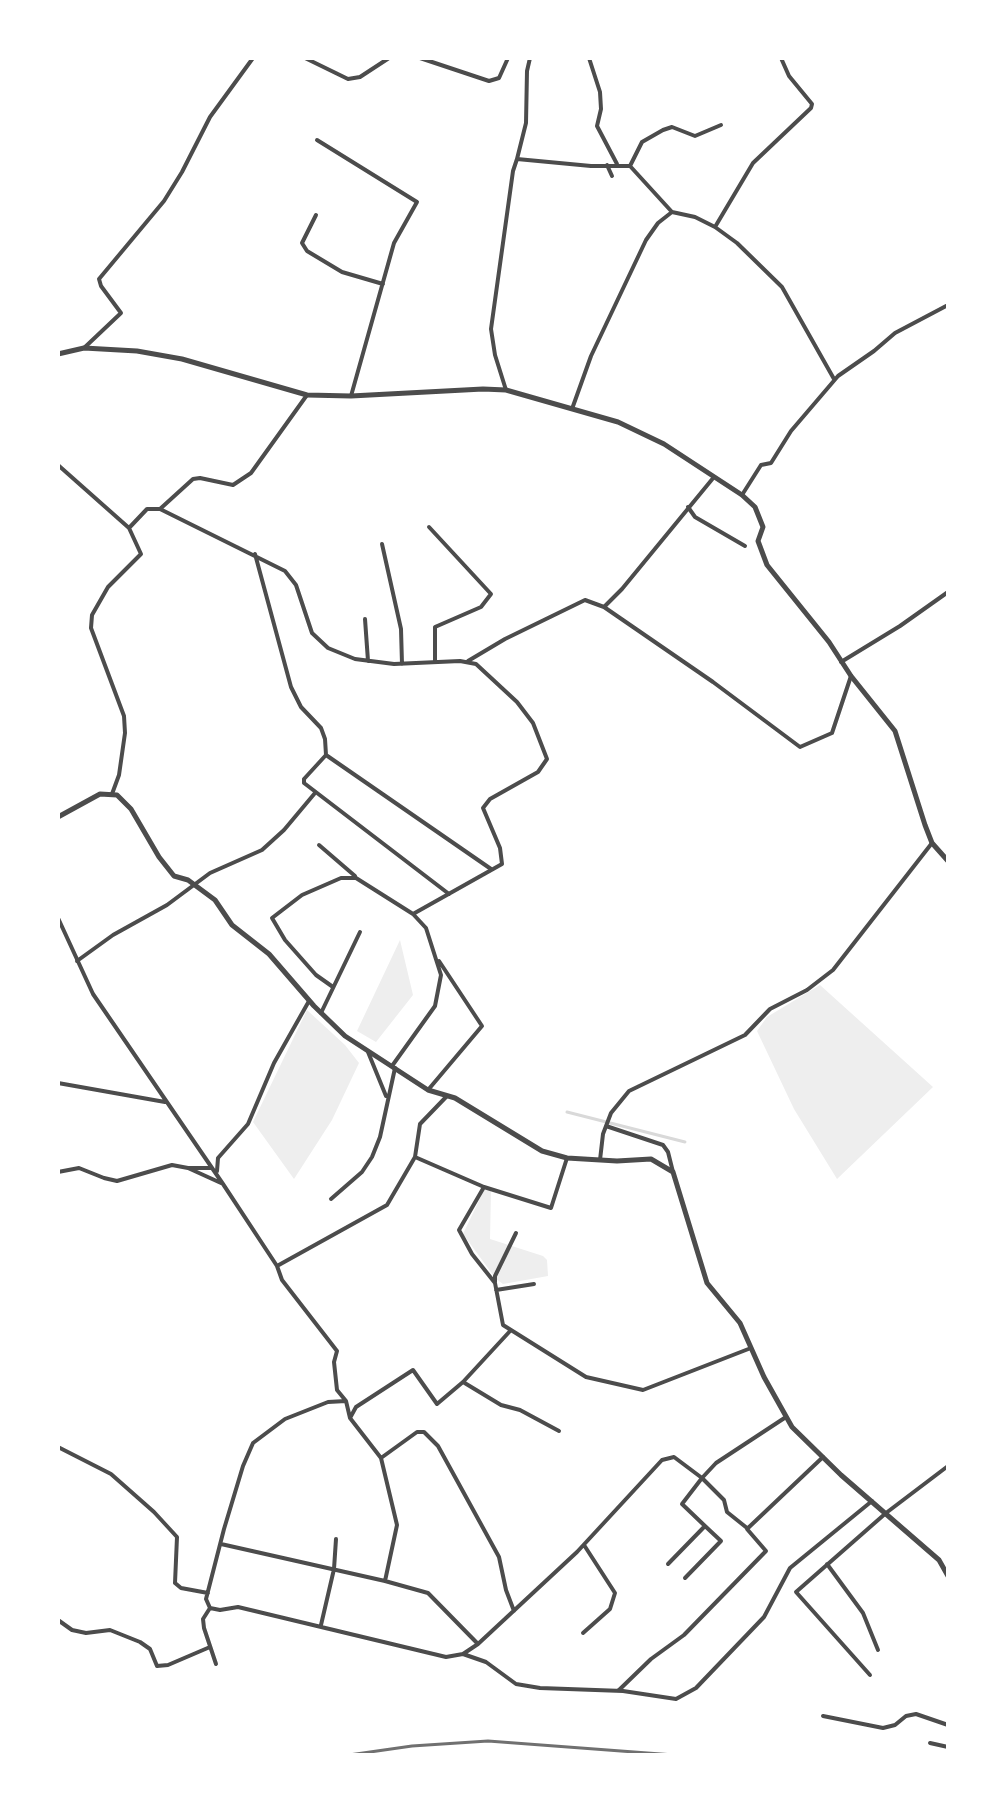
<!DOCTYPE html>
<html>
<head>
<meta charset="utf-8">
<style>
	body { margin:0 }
	#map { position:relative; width:1006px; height:1813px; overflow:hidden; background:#fff; font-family:Commissioner,sans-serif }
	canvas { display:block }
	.frame { position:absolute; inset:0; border:60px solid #fff; pointer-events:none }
</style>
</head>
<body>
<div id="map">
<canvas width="1006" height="1813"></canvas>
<div class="frame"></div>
</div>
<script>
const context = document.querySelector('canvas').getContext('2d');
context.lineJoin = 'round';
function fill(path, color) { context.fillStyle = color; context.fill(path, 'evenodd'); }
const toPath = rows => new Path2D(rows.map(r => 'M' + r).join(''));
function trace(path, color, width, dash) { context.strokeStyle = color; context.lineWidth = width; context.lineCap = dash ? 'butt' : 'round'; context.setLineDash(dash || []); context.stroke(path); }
const green = toPath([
	[400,940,413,995,376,1042,357,1031],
	[820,985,933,1087,837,1179,794,1109,757,1031,767,1017],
	[307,1010,345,1045,359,1063,332,1120,294,1179,253,1122],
	[485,1188,491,1191,490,1239,543,1256,547,1260,548,1276,503,1284,496,1279,463,1234]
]);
const stream = toPath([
	[567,1112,685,1142]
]);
const minor = toPath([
	[305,58,348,79,360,77,389,58],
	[420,58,489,81,499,78,508,58],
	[530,58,527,71,526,123,517,159,591,166,630,166,672,212,695,217,715,227,737,243,782,287,834,379],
	[589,58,600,92,601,109,597,126,617,164],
	[317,140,417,202,394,243,351,396],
	[607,165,612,176],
	[630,166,642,142,663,130,672,127,695,136,721,125],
	[316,215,302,243,307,251,342,272,383,284],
	[715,227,753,163,811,108,812,104,789,76,781,58],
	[84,348,121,313,101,286,99,279,164,201,182,172,210,117,253,58],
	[506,390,495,355,491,329,513,171,517,159],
	[572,409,591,356,646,240,658,223,672,212],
	[58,465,129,528,147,509,160,509,285,571,296,585,312,633,328,648,355,659,394,664,460,661,476,664,517,702,533,723,547,759,538,772,490,799,483,808,500,848,502,864,413,914,426,928,441,975,435,1006,392,1066],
	[742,495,761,465,771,463,791,431,838,376,874,351,895,333,948,305],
	[688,507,695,517,745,546],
	[160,509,193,479,200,478,233,485,251,473,307,395],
	[429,527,491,594,481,607,435,627,435,662],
	[382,544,401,629,402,664],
	[255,554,291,687,301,707,321,728,325,739,326,755,304,779,304,783,449,894],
	[604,607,713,682,800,747,832,733,851,676],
	[365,619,368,661],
	[468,661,505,639,585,600,604,607,622,589,714,477],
	[841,662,900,626,948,592],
	[326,755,491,869],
	[112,794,119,775,125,733,124,716,91,628,92,615,108,587,141,554,129,528],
	[319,845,355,876],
	[58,918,93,994,223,1184,277,1266,282,1280,337,1351,334,1362,337,1390,346,1401,328,1402,285,1419,253,1443,243,1466,224,1529,206,1599,210,1608,220,1610,238,1607,446,1657,463,1654,478,1644,577,1552,662,1460,674,1457,702,1478,716,1463,786,1417],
	[77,961,113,935,167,905,210,873,262,850,284,830,315,793],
	[333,987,316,975,285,940,272,918,302,895,341,878,356,878,413,914],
	[321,1013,360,932],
	[368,1052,386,1096],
	[58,1083,165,1102],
	[428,1090,482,1026,439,961],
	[606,1126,663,1145,668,1152,673,1172],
	[415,1157,420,1124,447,1096],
	[600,1160,603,1134,611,1113,629,1091,745,1035,770,1009,807,990,833,970,932,843],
	[189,1168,211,1168],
	[217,1171,218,1158,248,1124,274,1063,309,1001],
	[58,1172,79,1168,104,1178,117,1181,172,1165,188,1168,221,1183],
	[484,1187,459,1230,472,1254,495,1283,503,1325,586,1377,643,1390,751,1348],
	[331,1199,362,1172,372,1157,380,1137,395,1068],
	[277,1266,387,1205,415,1157,484,1187,551,1208,567,1158],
	[495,1282,495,1276,516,1233],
	[496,1290,534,1284],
	[463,1382,501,1405,520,1410,559,1431],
	[346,1401,350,1418,356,1407,413,1370,437,1404,463,1382,511,1330],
	[350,1418,381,1458,397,1525,385,1581,428,1593,478,1644],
	[58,1447,111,1474,154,1512,177,1537,175,1583,181,1588,208,1593],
	[381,1458,417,1432,424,1432,438,1446,499,1557,506,1590,514,1611],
	[221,1544,385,1581],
	[668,1564,705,1526,682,1504,702,1478,724,1500,727,1512,747,1528],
	[827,1564,863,1613,878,1650],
	[685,1578,721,1541,705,1526],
	[210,1608,203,1619,204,1628,216,1664],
	[58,1620,72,1630,86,1633,110,1630,140,1642,150,1649,157,1666,168,1665,210,1647],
	[321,1625,334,1569,336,1539],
	[583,1633,610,1609,615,1593,584,1545],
	[463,1654,486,1662,516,1684,540,1688,623,1691,676,1699,696,1688,764,1617,790,1568,872,1501],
	[870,1675,796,1592,886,1513,948,1466],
	[618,1691,651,1659,684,1635,766,1551,747,1529,823,1457],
	[823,1716,883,1728,895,1725,906,1716,916,1714,948,1725],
	[930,1743,948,1747]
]);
const tertiary = toPath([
	[58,354,84,348,137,351,182,359,307,395,351,396,483,389,506,390,618,422,664,444,742,495,755,507,763,527,758,541,767,565,829,642,851,676,895,731,925,825,932,843,948,861],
	[58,817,100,794,117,795,131,809,159,857,174,876,188,880,215,900,232,925,269,954,314,1006,345,1036,428,1090,455,1098,542,1151,567,1158,617,1161,651,1159,673,1172,707,1283,740,1323,764,1377,792,1427,841,1475,939,1560,948,1576]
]);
const rail = toPath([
	[349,1755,412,1746,488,1741,674,1755],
	[452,1755,485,1755]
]);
fill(green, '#eee');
trace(stream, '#d9d9d9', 3);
trace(minor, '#4c4c4c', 4);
trace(tertiary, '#4c4c4c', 5);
trace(rail, '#707070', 3);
</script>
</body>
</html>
